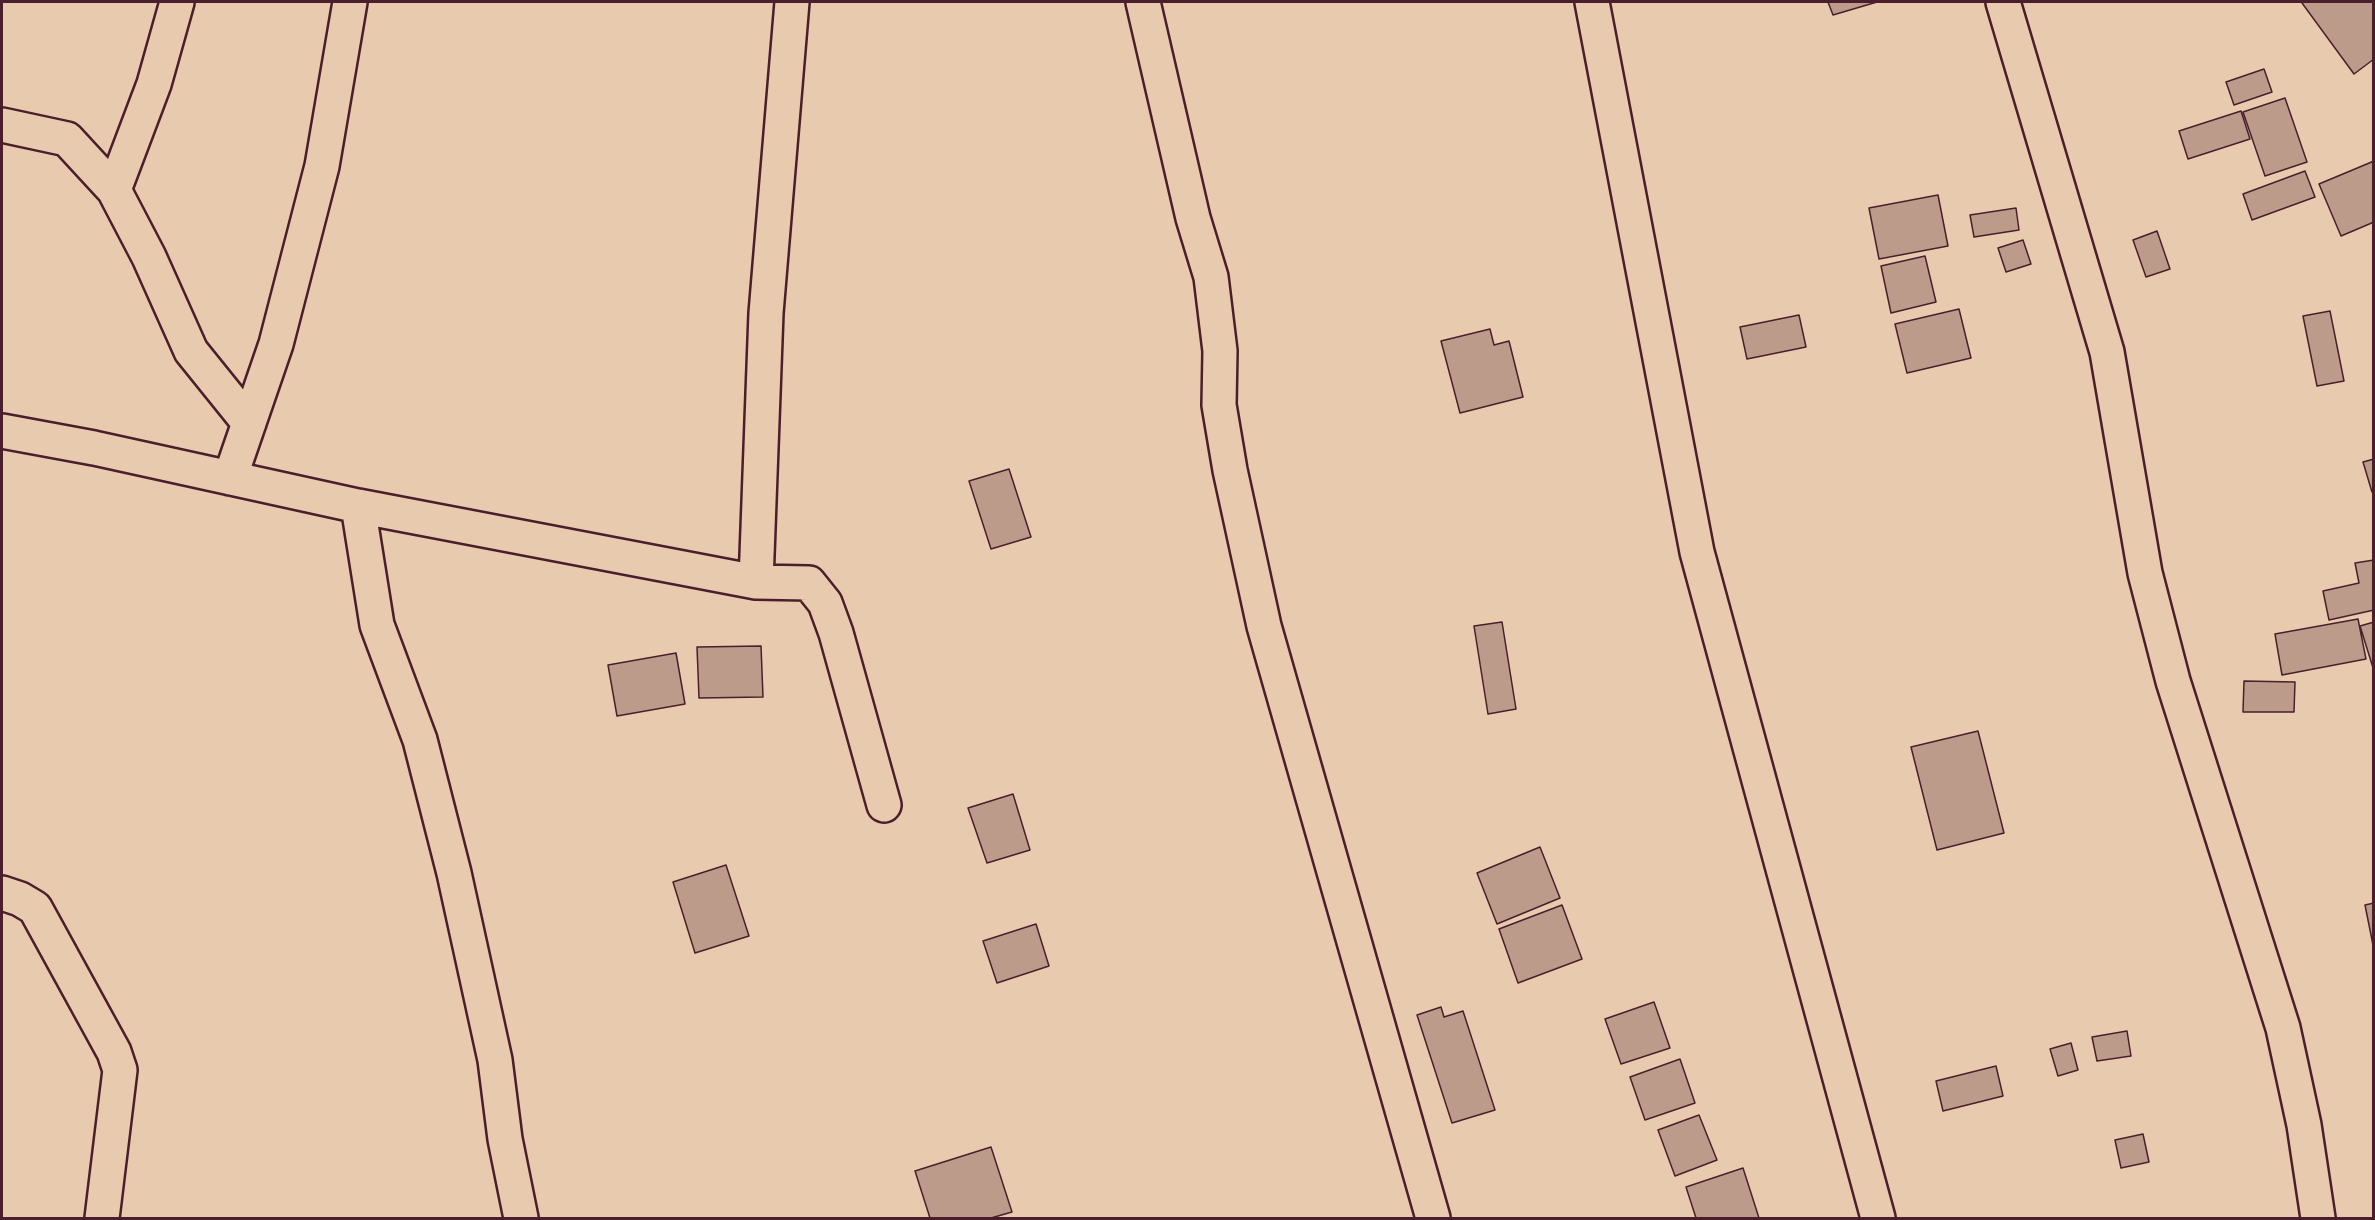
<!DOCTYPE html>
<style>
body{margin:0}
#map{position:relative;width:2375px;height:1220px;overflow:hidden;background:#e8cbaf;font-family:Caveat,sans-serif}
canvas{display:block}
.frame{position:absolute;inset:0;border:3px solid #4a1f2b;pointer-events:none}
</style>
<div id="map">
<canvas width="2375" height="1220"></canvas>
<div class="frame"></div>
</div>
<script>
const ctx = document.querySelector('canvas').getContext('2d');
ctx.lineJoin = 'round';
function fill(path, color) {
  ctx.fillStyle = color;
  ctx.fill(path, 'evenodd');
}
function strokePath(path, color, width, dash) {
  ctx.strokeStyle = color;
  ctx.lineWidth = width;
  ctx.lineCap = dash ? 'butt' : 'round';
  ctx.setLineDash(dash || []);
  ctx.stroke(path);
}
const building = new Path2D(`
 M 1828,2 L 1877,2 L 1833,15 Z
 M 2304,2 L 2374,2 L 2374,59 L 2354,74 L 2302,3 Z
 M 2264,69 L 2272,92 L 2234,105 L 2226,82 Z
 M 2285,98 L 2307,162 L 2265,176 L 2243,112 Z
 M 2241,111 L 2250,139 L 2188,159 L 2179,131 Z
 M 2374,161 L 2374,222 L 2341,236 L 2319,184 Z
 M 2305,171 L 2315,197 L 2252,220 L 2243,194 Z
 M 1938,195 L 1948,246 L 1879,259 L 1869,208 Z
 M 2016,208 L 2019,230 L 1974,237 L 1970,215 Z
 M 2157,231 L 2170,269 L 2146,277 L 2133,240 Z
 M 2023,240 L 2031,264 L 2006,272 L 1998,248 Z
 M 1925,256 L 1936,302 L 1891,313 L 1881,266 Z
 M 1959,309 L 1971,358 L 1907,373 L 1895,324 Z
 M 2330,311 L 2344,381 L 2317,386 L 2303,316 Z
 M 1799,315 L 1806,347 L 1747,359 L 1740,327 Z
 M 1490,329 L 1494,345 L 1509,341 L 1523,397 L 1460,413 L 1441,341 Z
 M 2374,459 L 2374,491 L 2372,492 L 2363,462 Z
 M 1009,469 L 1031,537 L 991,549 L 969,481 Z
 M 2374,560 L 2374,610 L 2329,620 L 2323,591 L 2359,583 L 2355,563 Z
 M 2358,619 L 2366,659 L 2282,675 L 2275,634 Z
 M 1502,622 L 1516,709 L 1488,714 L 1474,626 Z
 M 2374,622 L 2374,671 L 2360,626 Z
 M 761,646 L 763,697 L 699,698 L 697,647 Z
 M 676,653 L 685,704 L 617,716 L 608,665 Z
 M 2244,681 L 2295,682 L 2294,712 L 2243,712 Z
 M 1978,731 L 2004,833 L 1937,850 L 1911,747 Z
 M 1013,794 L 1030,850 L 987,863 L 968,808 Z
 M 1540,847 L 1560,898 L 1497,924 L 1477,873 Z
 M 726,865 L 749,936 L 695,953 L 673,882 Z
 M 2374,903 L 2374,950 L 2365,905 Z
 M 1562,905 L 1582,959 L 1518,983 L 1499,929 Z
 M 1036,924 L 1049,966 L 997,983 L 983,941 Z
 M 1654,1002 L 1670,1048 L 1621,1064 L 1605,1019 Z
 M 1441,1007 L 1444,1017 L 1463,1011 L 1495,1110 L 1452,1123 L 1417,1015 Z
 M 2127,1031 L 2131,1056 L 2097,1061 L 2092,1037 Z
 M 2071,1043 L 2078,1070 L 2058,1076 L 2050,1049 Z
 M 1680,1059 L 1695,1103 L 1645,1120 L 1630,1077 Z
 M 1996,1066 L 2003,1096 L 1943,1111 L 1936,1081 Z
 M 1699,1115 L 1717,1160 L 1675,1176 L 1658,1130 Z
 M 2143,1134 L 2149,1162 L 2121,1168 L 2115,1140 Z
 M 991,1147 L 1012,1212 L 991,1218 L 930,1218 L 915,1171 Z
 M 1743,1168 L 1759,1218 L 1696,1218 L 1686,1187 Z`);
fill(building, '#bc9b8b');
strokePath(building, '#4a1f2b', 1.5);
const minor = new Path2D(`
 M 1143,2 L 1193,218 L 1211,277 L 1220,351 L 1219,405 L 1230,470 L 1264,626 L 1433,1218
 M 1592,2 L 1697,552 L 1878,1218
 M 2003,2 L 2107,352 L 2145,573 L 2173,681 L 2283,1028 L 2304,1125 L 2318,1218
 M 2,125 L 67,139 L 114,190 L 149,257 L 191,351 L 249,423
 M 114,190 L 154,84 L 177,2
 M 2,431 L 94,448 L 358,506 L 756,582 L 809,583 L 825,603 L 836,633 L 884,805
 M 230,478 L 276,344 L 322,166 L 350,2
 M 358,506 L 377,625 L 420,740 L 454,873 L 495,1060 L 505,1139 L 521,1218
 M 756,582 L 766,313 L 792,2
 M 2,893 L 20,899 L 35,908 L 114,1052 L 120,1070 L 102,1218`);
strokePath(minor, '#4a1f2b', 38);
strokePath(minor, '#e8cbaf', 33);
</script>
